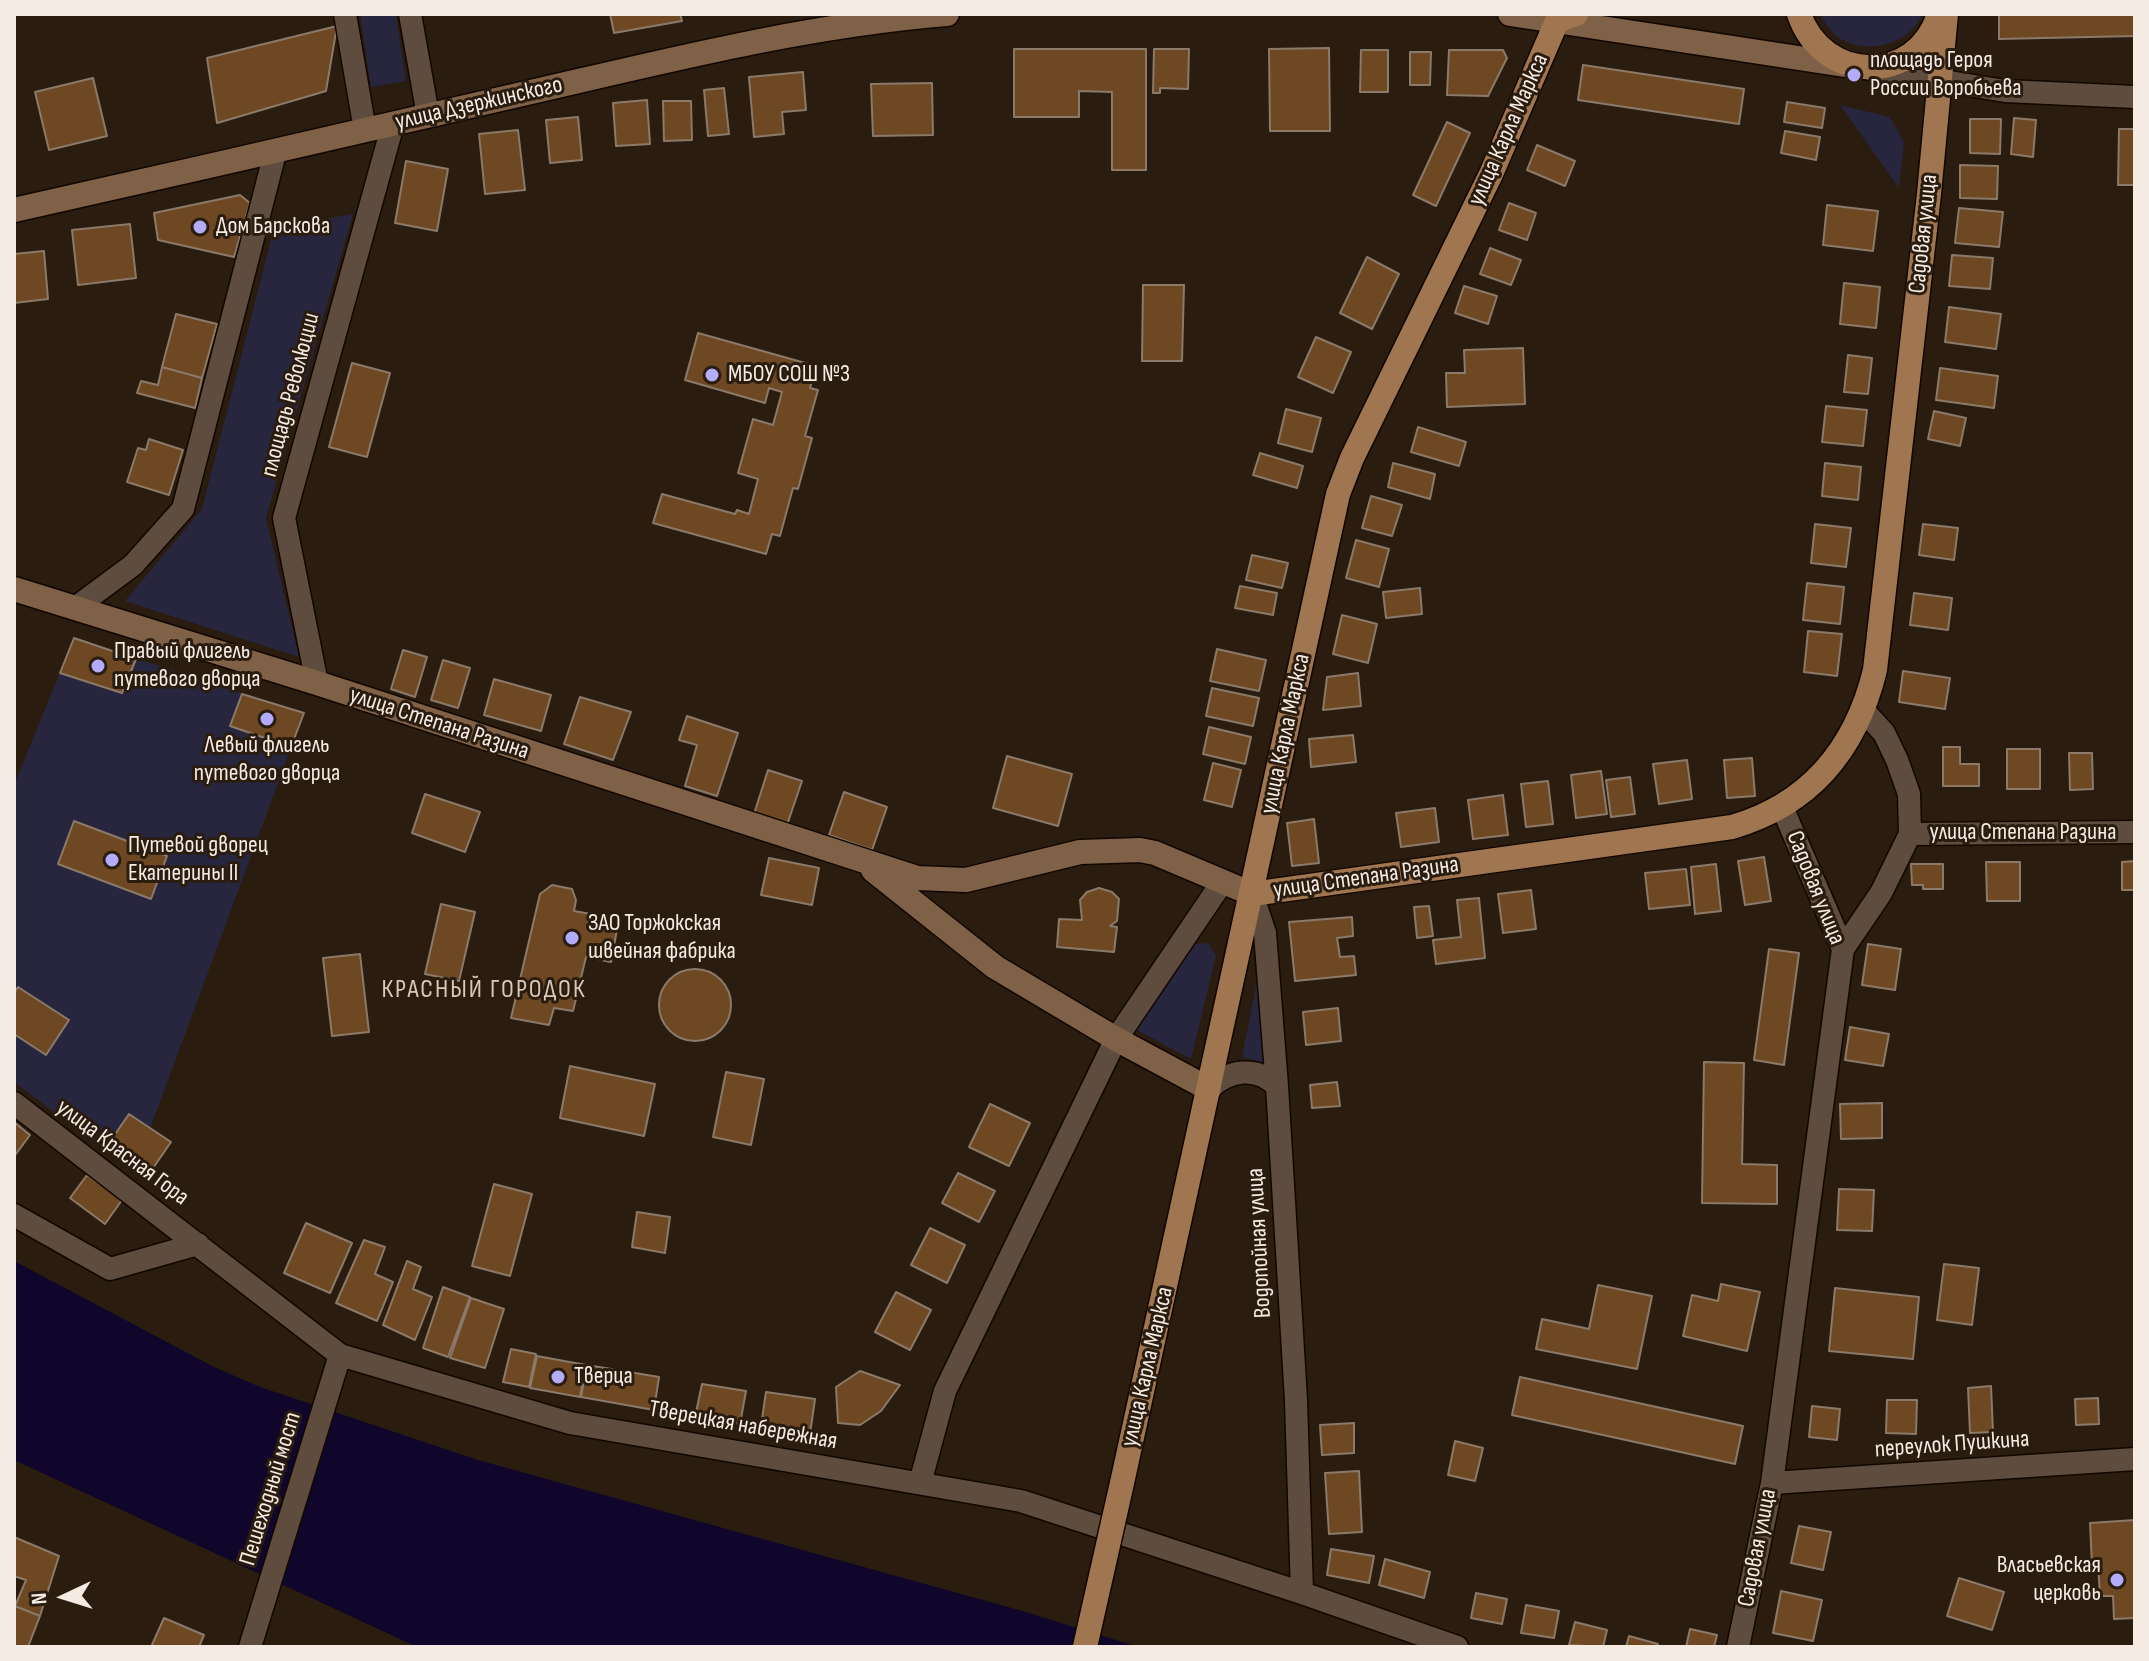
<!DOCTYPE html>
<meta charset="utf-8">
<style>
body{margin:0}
#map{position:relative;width:2149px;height:1661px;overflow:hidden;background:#2a1c0f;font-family:"Sofia Sans Condensed",sans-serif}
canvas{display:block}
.frame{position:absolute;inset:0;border:16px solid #f5ebe3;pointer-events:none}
.north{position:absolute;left:24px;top:1557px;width:80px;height:80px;-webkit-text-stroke:6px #2a1c0f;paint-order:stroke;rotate:266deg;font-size:22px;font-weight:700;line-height:32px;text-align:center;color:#f5ebe3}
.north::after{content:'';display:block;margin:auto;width:28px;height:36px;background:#f5ebe3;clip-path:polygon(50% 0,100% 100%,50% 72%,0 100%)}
</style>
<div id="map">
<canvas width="2149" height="1661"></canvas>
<div class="frame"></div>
<div class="north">N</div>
</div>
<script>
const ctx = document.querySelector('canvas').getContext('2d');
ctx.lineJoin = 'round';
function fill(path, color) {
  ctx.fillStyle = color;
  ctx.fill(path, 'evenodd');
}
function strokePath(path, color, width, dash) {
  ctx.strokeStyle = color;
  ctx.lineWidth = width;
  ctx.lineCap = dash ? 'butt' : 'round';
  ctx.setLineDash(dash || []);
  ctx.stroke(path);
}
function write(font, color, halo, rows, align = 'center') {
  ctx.font = font + ' "Sofia Sans Condensed",sans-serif';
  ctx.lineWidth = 6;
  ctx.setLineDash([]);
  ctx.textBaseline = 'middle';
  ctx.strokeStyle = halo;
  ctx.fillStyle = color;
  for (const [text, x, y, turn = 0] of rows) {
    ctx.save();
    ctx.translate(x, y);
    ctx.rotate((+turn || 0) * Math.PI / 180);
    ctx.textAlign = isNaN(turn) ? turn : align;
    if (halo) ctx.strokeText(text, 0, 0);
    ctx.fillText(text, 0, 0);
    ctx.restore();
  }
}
fill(new Path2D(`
 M 360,14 L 396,14 L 406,81 L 371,87 Z
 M 1820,14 L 1922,14 C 1910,46 1862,57 1835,35 C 1829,29 1824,21 1820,14 Z
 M 1840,105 L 1890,117 L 1904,142 L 1899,188 Z
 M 353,214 L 266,518 L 299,657 L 125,601 L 202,509 L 274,228 Z
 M 74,638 L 304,713 L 134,1172 L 14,1082 L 14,785 Z
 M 1208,943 L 1216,956 L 1191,1059 L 1137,1030 L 1195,944 Z
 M 1260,966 L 1265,1063 L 1242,1057 Z`), '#28263e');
fill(new Path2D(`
 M 14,1261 L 214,1367 L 260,1387 L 478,1460 L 1026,1612 L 1138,1647 L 417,1647 L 14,1460 Z`), '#10062c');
const building = new Path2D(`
 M 610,14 L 680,14 L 682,21 L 614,33 Z
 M 1999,14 L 2135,14 L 2135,36 L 1999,39 Z
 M 337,26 L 326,91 L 217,123 L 207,58 Z
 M 1329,48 L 1330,131 L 1270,131 L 1269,49 Z
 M 1014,49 L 1146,49 L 1146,170 L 1112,170 L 1112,92 L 1079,91 L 1079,117 L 1014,117 Z
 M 1154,49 L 1189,49 L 1188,89 L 1160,88 L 1160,93 L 1153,93 Z
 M 1361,50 L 1388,50 L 1388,92 L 1360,92 Z
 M 1449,50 L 1503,50 L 1507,58 L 1488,96 L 1447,95 Z
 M 1410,52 L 1431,52 L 1430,85 L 1410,85 Z
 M 1583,65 L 1744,89 L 1739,124 L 1578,100 Z
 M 803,72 L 806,110 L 782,112 L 784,134 L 754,137 L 749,77 Z
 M 93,78 L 107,136 L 49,150 L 35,92 Z
 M 932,83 L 933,135 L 873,136 L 871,84 Z
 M 724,88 L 729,134 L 708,136 L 704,90 Z
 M 647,100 L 650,144 L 616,146 L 613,103 Z
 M 663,101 L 691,101 L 692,140 L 664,141 Z
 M 1787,102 L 1825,108 L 1822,128 L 1784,122 Z
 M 578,117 L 582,160 L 550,163 L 546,120 Z
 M 2014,118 L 2036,120 L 2033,157 L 2011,154 Z
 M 1970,119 L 2001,119 L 2000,154 L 1970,153 Z
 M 1447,122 L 1470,133 L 1436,206 L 1413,195 Z
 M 2119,129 L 2135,129 L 2135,185 L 2118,185 Z
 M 518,130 L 525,190 L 485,194 L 479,134 Z
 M 1785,131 L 1820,137 L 1816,160 L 1781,153 Z
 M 1537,145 L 1575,161 L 1565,186 L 1527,170 Z
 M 406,161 L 448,169 L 437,231 L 395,223 Z
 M 1960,165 L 1998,166 L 1997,199 L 1960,198 Z
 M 240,195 L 250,203 L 234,257 L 158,240 L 154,213 Z
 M 1509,203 L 1536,213 L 1527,240 L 1499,230 Z
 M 1827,205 L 1878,211 L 1873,251 L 1823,245 Z
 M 1959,208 L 2003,212 L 1999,247 L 1955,243 Z
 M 130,224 L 136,278 L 78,285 L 72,230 Z
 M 1490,248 L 1521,260 L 1511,285 L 1480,274 Z
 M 44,251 L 48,299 L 14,303 L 14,254 Z
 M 1952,255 L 1993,258 L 1990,289 L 1949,286 Z
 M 1367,257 L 1399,274 L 1372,329 L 1340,313 Z
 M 1844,283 L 1880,287 L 1876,328 L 1840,324 Z
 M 1143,285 L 1184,285 L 1182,361 L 1142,361 Z
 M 1464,286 L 1497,296 L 1488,324 L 1455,313 Z
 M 1949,307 L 2001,314 L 1996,349 L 1945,342 Z
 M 176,314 L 217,324 L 202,378 L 162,367 Z
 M 698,333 L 816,366 L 810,388 L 818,390 L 805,436 L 812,438 L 798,489 L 793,488 L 780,536 L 772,534 L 766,554 L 653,523 L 662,494 L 735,514 L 737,510 L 749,514 L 758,479 L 738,473 L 753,419 L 773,425 L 782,392 L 769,388 L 765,403 L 685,380 Z
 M 1316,337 L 1351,352 L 1333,393 L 1298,377 Z
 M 1523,348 L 1525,404 L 1447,407 L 1446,373 L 1465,373 L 1464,350 Z
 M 1848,355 L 1872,358 L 1868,394 L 1844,392 Z
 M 352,363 L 390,373 L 367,457 L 329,447 Z
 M 162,367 L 202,378 L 195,408 L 137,393 L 141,381 L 158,385 Z
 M 1940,368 L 1998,376 L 1994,408 L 1936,400 Z
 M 1826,406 L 1867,410 L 1863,446 L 1822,442 Z
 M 1286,409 L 1321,418 L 1312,452 L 1278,443 Z
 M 1934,411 L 1966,418 L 1960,446 L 1928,439 Z
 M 1418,427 L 1466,442 L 1459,466 L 1411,452 Z
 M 149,439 L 183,450 L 169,495 L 127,482 L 138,448 L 146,450 Z
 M 1260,453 L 1303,466 L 1297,488 L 1253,475 Z
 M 1393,463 L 1435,474 L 1430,499 L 1388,487 Z
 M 1825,463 L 1861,467 L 1858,500 L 1822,496 Z
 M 1371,496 L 1402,505 L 1392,536 L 1362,528 Z
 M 1815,524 L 1851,528 L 1846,567 L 1811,563 Z
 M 1923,524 L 1958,528 L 1954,560 L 1919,555 Z
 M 1356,540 L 1389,549 L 1379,587 L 1346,578 Z
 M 1252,555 L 1288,563 L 1282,588 L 1246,580 Z
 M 1807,583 L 1844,587 L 1840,624 L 1803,620 Z
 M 1240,586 L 1277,593 L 1273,615 L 1235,608 Z
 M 1420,588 L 1422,614 L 1386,618 L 1383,592 Z
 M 1914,593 L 1952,598 L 1948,630 L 1910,625 Z
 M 1342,615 L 1377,624 L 1368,663 L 1333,654 Z
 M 1808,631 L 1842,634 L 1837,676 L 1804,672 Z
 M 74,638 L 136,659 L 122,693 L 60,673 Z
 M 1217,649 L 1266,660 L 1259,691 L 1210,681 Z
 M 403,650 L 427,657 L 415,697 L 391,689 Z
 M 443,660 L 470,668 L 458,708 L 431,700 Z
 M 1903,671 L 1950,678 L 1945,709 L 1899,702 Z
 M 1358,673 L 1361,706 L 1323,710 L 1327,677 Z
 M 494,679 L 551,695 L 541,731 L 484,715 Z
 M 1212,688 L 1259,698 L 1253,726 L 1206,716 Z
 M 242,694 L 304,713 L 291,747 L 230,726 Z
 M 580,697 L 631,712 L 613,760 L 564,744 Z
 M 687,716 L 738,733 L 717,796 L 685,786 L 697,745 L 679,740 Z
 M 1209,727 L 1251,737 L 1245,764 L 1203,754 Z
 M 1353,735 L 1356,762 L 1311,767 L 1309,739 Z
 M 1943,747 L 1960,747 L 1960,764 L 1979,764 L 1979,786 L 1943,786 Z
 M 2007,749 L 2040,749 L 2040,789 L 2007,789 Z
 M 2069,753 L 2092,753 L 2093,789 L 2070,790 Z
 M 1007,756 L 1072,774 L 1058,826 L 993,808 Z
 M 1752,758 L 1755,796 L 1727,798 L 1724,760 Z
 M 1687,760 L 1692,799 L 1659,804 L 1653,764 Z
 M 1213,763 L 1241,770 L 1232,807 L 1204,800 Z
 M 768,770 L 802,781 L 787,825 L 754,814 Z
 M 1601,771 L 1607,814 L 1576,818 L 1571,775 Z
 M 1630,777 L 1635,814 L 1611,817 L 1606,780 Z
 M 1548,781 L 1553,824 L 1526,827 L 1521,784 Z
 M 844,792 L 887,807 L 872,850 L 829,835 Z
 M 425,794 L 480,812 L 465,852 L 412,833 Z
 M 1503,795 L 1508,835 L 1473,839 L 1468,800 Z
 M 1435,808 L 1439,842 L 1401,847 L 1396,813 Z
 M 1314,819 L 1319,863 L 1292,866 L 1287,823 Z
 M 74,821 L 167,856 L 151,899 L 58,864 Z
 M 1764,857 L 1771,901 L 1745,905 L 1738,861 Z
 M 769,858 L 819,868 L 812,905 L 761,895 Z
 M 2135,861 L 2135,890 L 2122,890 L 2122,862 Z
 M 1986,862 L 2020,862 L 2020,901 L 1987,901 Z
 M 1716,864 L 1721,911 L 1695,914 L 1691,867 Z
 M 1911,864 L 1943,864 L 1943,889 L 1923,889 L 1923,885 L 1912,885 Z
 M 1686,869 L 1690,905 L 1649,909 L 1645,873 Z
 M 552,885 L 572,889 L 576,900 L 574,911 L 619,919 L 611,962 L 586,957 L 573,1011 L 554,1008 L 549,1025 L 511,1018 L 540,894 Z
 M 1099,888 L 1112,892 L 1119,899 L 1117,921 L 1110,926 L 1117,927 L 1114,952 L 1057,947 L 1059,919 L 1082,920 L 1080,900 L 1087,892 Z
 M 1531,890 L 1536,929 L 1503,933 L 1498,894 Z
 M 1479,898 L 1485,958 L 1436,964 L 1433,940 L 1461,937 L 1457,900 Z
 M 441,904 L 475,912 L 459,981 L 425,974 Z
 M 1429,906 L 1433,936 L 1417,938 L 1414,907 Z
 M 1352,917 L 1353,936 L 1337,938 L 1340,957 L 1354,956 L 1356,975 L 1295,981 L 1289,922 Z
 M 1868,944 L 1901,949 L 1895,990 L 1862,985 Z
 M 1769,949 L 1799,953 L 1784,1065 L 1754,1060 Z
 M 360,954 L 369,1032 L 332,1036 L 323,958 Z
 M659 1005a36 36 0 1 1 72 0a36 36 0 1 1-72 0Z
 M 18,987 L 69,1020 L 46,1055 L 14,1034 L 14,993 Z
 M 1338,1008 L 1341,1041 L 1306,1045 L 1303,1012 Z
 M 1850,1027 L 1889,1034 L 1883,1066 L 1845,1060 Z
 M 1704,1062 L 1744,1063 L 1742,1164 L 1777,1165 L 1777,1204 L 1702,1203 Z
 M 570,1066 L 655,1084 L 644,1136 L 560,1118 Z
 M 726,1072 L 764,1079 L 751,1145 L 713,1137 Z
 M 1337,1082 L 1340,1106 L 1312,1108 L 1310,1085 Z
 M 1882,1103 L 1882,1138 L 1841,1139 L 1840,1104 Z
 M 990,1104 L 1030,1123 L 1009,1166 L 969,1147 Z
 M 129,1114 L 171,1142 L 149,1174 L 107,1146 Z
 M 14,1122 L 30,1135 L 16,1154 L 14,1152 Z
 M 958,1173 L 995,1191 L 979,1222 L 942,1203 Z
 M 87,1175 L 122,1200 L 105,1224 L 70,1198 Z
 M 494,1184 L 532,1194 L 510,1276 L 472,1266 Z
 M 1839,1189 L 1874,1190 L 1872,1231 L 1837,1230 Z
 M 637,1212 L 670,1217 L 665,1253 L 632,1247 Z
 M 306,1223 L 352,1243 L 330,1293 L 284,1273 Z
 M 930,1228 L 965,1245 L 947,1283 L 911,1265 Z
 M 364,1240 L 385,1247 L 375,1274 L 393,1282 L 377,1321 L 336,1303 Z
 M 407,1261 L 421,1267 L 413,1289 L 432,1297 L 415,1340 L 383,1325 Z
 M 1944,1264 L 1979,1268 L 1972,1325 L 1937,1320 Z
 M 1721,1284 L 1760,1292 L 1747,1351 L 1683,1336 L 1692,1295 L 1718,1301 Z
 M 1598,1285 L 1652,1296 L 1637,1369 L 1536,1349 L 1542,1319 L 1589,1329 Z
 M 443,1287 L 470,1297 L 448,1357 L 423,1348 Z
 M 1835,1288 L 1919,1297 L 1913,1359 L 1829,1351 Z
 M 896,1292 L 931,1310 L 910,1350 L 875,1332 Z
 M 471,1298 L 504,1309 L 485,1368 L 450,1358 Z
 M 511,1349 L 536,1354 L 529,1387 L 503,1382 Z
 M 537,1356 L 586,1365 L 580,1397 L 530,1388 Z
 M 587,1365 L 659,1377 L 654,1410 L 581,1397 Z
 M 860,1371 L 900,1385 L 881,1411 L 860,1425 L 838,1423 L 836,1387 Z
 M 1520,1377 L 1743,1426 L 1735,1464 L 1512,1415 Z
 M 702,1384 L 746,1391 L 740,1424 L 695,1417 Z
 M 1991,1386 L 1993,1432 L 1970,1433 L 1968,1388 Z
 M 766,1392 L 815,1399 L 810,1434 L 761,1426 Z
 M 2098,1398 L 2099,1424 L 2076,1425 L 2075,1399 Z
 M 1887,1400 L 1917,1400 L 1916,1434 L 1886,1433 Z
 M 1812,1406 L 1840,1409 L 1837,1440 L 1809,1437 Z
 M 1354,1423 L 1354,1453 L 1322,1455 L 1320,1425 Z
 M 1455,1441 L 1483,1448 L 1475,1481 L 1448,1475 Z
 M 1359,1471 L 1362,1532 L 1329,1534 L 1325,1473 Z
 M 2135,1520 L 2135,1618 L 2114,1619 L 2113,1596 L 2100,1596 L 2098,1564 L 2092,1565 L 2090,1523 Z
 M 1799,1526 L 1831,1532 L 1823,1570 L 1791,1563 Z
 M 14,1537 L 59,1556 L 40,1616 L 15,1606 L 26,1580 L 14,1576 Z
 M 1331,1549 L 1374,1556 L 1369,1583 L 1327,1575 Z
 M 1385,1559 L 1430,1572 L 1424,1598 L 1379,1585 Z
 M 1959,1578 L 2004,1592 L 1992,1630 L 1947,1616 Z
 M 1781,1591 L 1822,1600 L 1813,1641 L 1773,1633 Z
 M 1476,1593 L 1507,1599 L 1502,1624 L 1471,1618 Z
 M 1526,1605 L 1559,1611 L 1554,1638 L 1521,1633 Z
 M 15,1606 L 40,1616 L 28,1647 L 14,1647 Z
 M 164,1618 L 204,1635 L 199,1647 L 151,1647 Z
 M 1575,1622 L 1607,1630 L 1603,1647 L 1569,1645 Z
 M 1690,1629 L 1717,1635 L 1714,1647 L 1686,1647 Z
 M 1629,1636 L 1658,1644 L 1657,1647 L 1626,1647 Z`);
fill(building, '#6d4823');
strokePath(building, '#8b7969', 2);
const street = new Path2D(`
 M 345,14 L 365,130
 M 410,14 L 428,115
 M 1870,69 L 2005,91 L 2135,97
 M 75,608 L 133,565 L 183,509 L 275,153
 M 317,683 L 284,518 L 393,124
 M 1910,834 L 2135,832
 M 1252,894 L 1265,933 L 1277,1086 L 1296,1400 L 1302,1593
 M 1843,949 L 1881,893 L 1910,834 L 1909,794 L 1897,760 L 1884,733 L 1863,710
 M 1209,1089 C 1229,1069 1257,1066 1277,1086
 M 14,1103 L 340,1355 L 570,1423 L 1021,1501 L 1302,1593 L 1457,1647
 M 14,1215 L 110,1269 L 198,1244
 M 920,1483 L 945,1391 L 1116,1039 L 1223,881
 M 1772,1483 L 2135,1459
 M 250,1647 L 340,1355
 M 1738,1647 L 1772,1483 L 1843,949 L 1782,807`);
const secondary = new Path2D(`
 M 1510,14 L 1851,66
 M 14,210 C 191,171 367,129 544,89 C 678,58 810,25 947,14
 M 14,589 L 317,683 L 917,878 L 966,880 L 1080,852 L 1140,850 L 1155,853 L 1252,894
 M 873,870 L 995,967 L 1116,1039 L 1209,1089`);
const primary = new Path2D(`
 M 1799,14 C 1823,84 1917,86 1939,14
 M 1252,894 L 1732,827 C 1811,804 1856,748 1875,670 L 1929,194 L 1946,14
 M 1122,1483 L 1338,494 L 1352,458 L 1491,174 L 1557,21 L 1576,14`);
strokePath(street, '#120600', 25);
strokePath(secondary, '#120600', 27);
strokePath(primary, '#120600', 27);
strokePath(street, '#5e4d3f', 22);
strokePath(secondary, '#7f6147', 24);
strokePath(primary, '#9f764f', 24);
const primaryBridge = new Path2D(`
 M 1085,1647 L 1122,1483`);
strokePath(primaryBridge, '#120600', 27, []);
strokePath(primaryBridge, '#9f764f', 24);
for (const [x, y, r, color] of [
 [1854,75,8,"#b3adf9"],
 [200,227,8,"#b3adf9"],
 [712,375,8,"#b3adf9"],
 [98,666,8,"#b3adf9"],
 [267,719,8,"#b3adf9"],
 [112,860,8,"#b3adf9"],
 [572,938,8,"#b3adf9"],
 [558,1377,8,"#b3adf9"],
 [2117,1580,8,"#b3adf9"]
]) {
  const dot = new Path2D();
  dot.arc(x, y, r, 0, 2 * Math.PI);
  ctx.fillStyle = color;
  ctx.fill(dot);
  strokePath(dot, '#2a1c0f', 3);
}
write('24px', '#f5ebe3', '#2a1c0f', [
 ["площадь Героя",1870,61],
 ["России Воробьева",1870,89],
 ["Дом Барскова",216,227],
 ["МБОУ СОШ №3",728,375],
 ["Правый флигель",114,652],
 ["путевого дворца",114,680],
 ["Левый флигель",267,746,"center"],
 ["путевого дворца",267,774,"center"],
 ["Путевой дворец",128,846],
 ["Екатерины II",128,874],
 ["ЗАО Торжокская",588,924],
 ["швейная фабрика",588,952],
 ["Тверца",574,1377],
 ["Власьевская",2101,1566,"right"],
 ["церковь",2101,1594,"right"]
], 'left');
write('24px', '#f5ebe3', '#2a1c0f', [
 ["улица Дзержинского",479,104,-13],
 ["улица Карла Маркса",1509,130,-66],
 ["Садовая улица",1924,234,-84],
 ["площадь Революции",291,395,-75],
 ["улица Степана Разина",439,724,18],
 ["улица Карла Маркса",1286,734,-78],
 ["улица Степана Разина",2023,833],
 ["улица Степана Разина",1366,878,-8],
 ["Садовая улица",1815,888,68],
 ["улица Красная Гора",122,1153,37],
 ["Водопойная улица",1260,1243,-93],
 ["улица Карла Маркса",1148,1367,-77],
 ["Тверецкая набережная",743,1426,10],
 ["переулок Пушкина",1952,1445,-4],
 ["Пешеходный мост",271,1489,-73],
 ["Садовая улица",1758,1548,-79]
]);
ctx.letterSpacing = '2px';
write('26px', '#dcc8b7', '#2a1c0f', [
 ["КРАСНЫЙ ГОРОДОК",484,990]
]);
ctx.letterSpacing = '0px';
</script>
